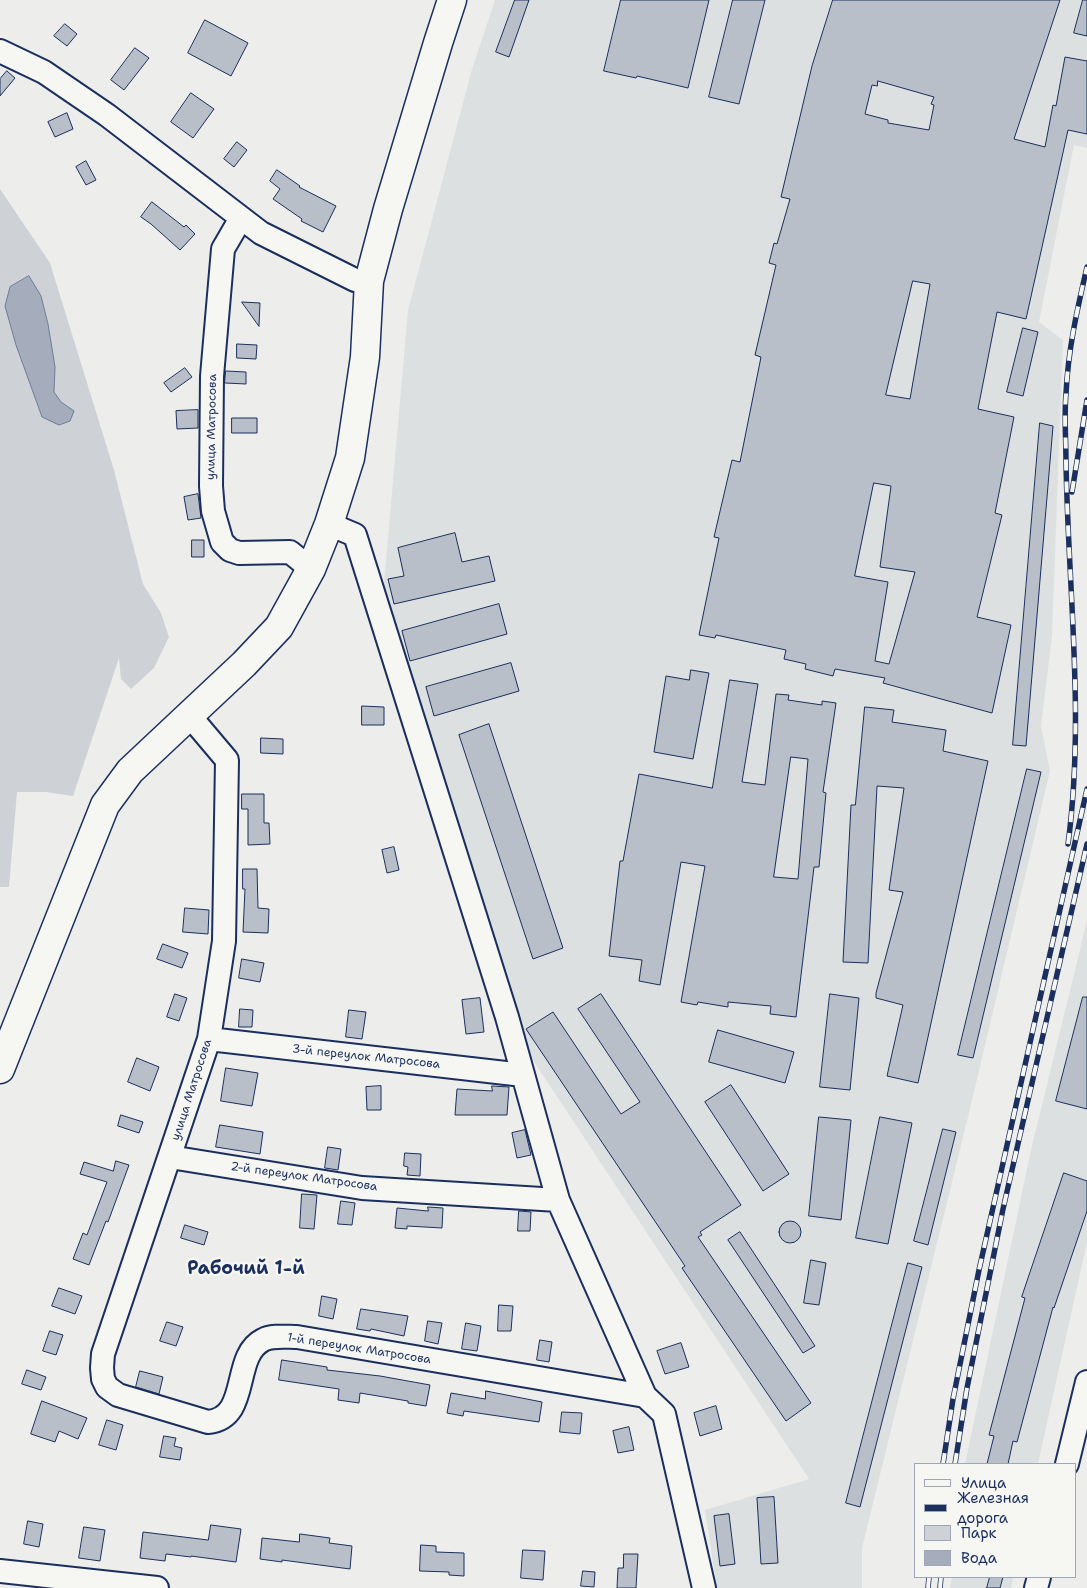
<!DOCTYPE html>
<meta charset="utf-8">
<style>
body{margin:0}
#map{position:relative;width:1087px;height:1588px;overflow:hidden;background:#edeeec;font-family:"Shantell Sans",sans-serif}
canvas{display:block}
.legend{position:absolute;left:914px;top:1463px;width:162px;height:115px;box-sizing:border-box;background:#f6f6f2;border:1px solid #9ea6b7;margin:0;padding:6px 9px;list-style:none;font-size:15px;color:#1b2f5e}
.legend li{display:flex;align-items:center;gap:10px;height:25px}
.legend b{width:25px;border:1px solid #9ea6b7}
</style>
<div id="map">
<canvas width="1087" height="1588"></canvas>
<ul class="legend">
<li><b style="height:6px;background:#f6f6f2"></b>Улица</li>
<li><b style="height:6px;background:#1b2f5e"></b>Железная дорога</li>
<li><b style="height:14px;background:#ced2d7"></b>Парк</li>
<li><b style="height:14px;background:#a5acbc"></b>Вода</li>
</ul>
</div>
<script>
const ctx = document.querySelector('canvas').getContext('2d');
ctx.lineJoin = 'round';
function fill(path, color) {
  ctx.fillStyle = color;
  ctx.fill(path, 'evenodd');
}
function strokePath(path, color, width, dash) {
  ctx.strokeStyle = color;
  ctx.lineWidth = width;
  ctx.lineCap = dash ? 'butt' : 'round';
  ctx.setLineDash(dash || []);
  ctx.stroke(path);
}
function write(font, color, halo, rows, align = 'center') {
  ctx.font = font + ' "Shantell Sans",sans-serif';
  ctx.lineWidth = 4.5;
  ctx.setLineDash([]);
  ctx.textBaseline = 'middle';
  ctx.strokeStyle = halo;
  ctx.fillStyle = color;
  for (const [text, x, y, turn = 0] of rows) {
    ctx.save();
    ctx.translate(x, y);
    ctx.rotate((+turn || 0) * Math.PI / 180);
    ctx.textAlign = isNaN(turn) ? turn : align;
    if (halo) ctx.strokeText(text, 0, 0);
    ctx.fillText(text, 0, 0);
    ctx.restore();
  }
}
fill(new Path2D(`
 M 495,0 L 1087,0 L 1087,148 L 1074,145 L 1039,322 L 1063,340 L 1052,636 L 1041,726 L 1050,771 L 969,1113 L 862,1548 L 862,1588 L 717,1588 L 705,1510 L 809,1479 L 523,1045 L 382,606 L 408,310 L 472,69 Z
 M 1087,921 L 1087,1242 L 1038,1464 L 965,1464 L 1031,1150 Z
 M 952,1577 L 1013,1577 L 1011,1588 L 950,1588 Z`), '#dde0e1');
fill(new Path2D(`
 M 0,189 L 50,263 L 114,470 L 143,584 L 161,613 L 169,637 L 154,668 L 131,689 L 121,679 L 119,658 L 73,796 L 46,792 L 17,792 L 9,887 L 0,887 ZM 41,296 L 48,324 L 55,367 L 54,392 L 61,402 L 42,417 L 16,345 L 5,306 Z`), '#ced2d7');
const water = new Path2D(`
 M 29,276 L 41,296 L 48,324 L 55,367 L 54,392 L 61,402 L 74,411 L 70,421 L 59,425 L 42,417 L 16,345 L 5,306 L 10,287 Z`);
fill(water, '#a5acbc');
strokePath(water, '#6e7a96', 1);
const building = new Path2D(`
 M 515,0 L 529,0 L 509,57 L 496,52 Z
 M 621,0 L 709,0 L 688,88 L 637,76 L 636,78 L 604,71 Z
 M 733,0 L 765,0 L 739,104 L 709,97 Z
 M 833,0 L 1060,0 L 1014,139 L 1045,147 L 1053,105 L 1056,106 L 1065,57 L 1087,61 L 1087,134 L 1068,130 L 1026,319 L 997,312 L 978,409 L 1014,417 L 995,513 L 1002,515 L 977,617 L 1011,625 L 992,713 L 883,683 L 885,678 L 835,669 L 833,676 L 805,669 L 806,664 L 784,659 L 786,650 L 716,635 L 715,638 L 699,635 L 719,538 L 714,537 L 732,460 L 740,462 L 761,357 L 755,355 L 776,265 L 769,263 L 774,243 L 777,244 L 790,199 L 781,197 L 812,66 ZM 878,81 L 934,97 L 931,104 L 934,105 L 929,130 L 888,123 L 888,120 L 865,114 L 872,85 L 877,86 ZM 913,281 L 930,284 L 910,399 L 886,395 ZM 874,483 L 891,486 L 880,567 L 915,572 L 889,664 L 875,661 L 888,582 L 855,576 Z
 M 1083,0 L 1087,0 L 1087,36 L 1074,33 Z
 M 205,20 L 248,43 L 231,76 L 188,53 Z
 M 65,24 L 77,34 L 67,46 L 54,36 Z
 M 135,48 L 149,58 L 124,90 L 111,80 Z
 M 7,71 L 15,78 L 0,96 L 0,79 Z
 M 191,93 L 214,109 L 193,138 L 171,122 Z
 M 67,113 L 73,129 L 55,137 L 48,122 Z
 M 237,142 L 247,150 L 234,167 L 224,159 Z
 M 86,161 L 96,180 L 86,185 L 76,167 Z
 M 277,170 L 300,186 L 299,187 L 336,206 L 323,232 L 301,221 L 302,219 L 273,199 L 280,189 L 270,181 Z
 M 152,202 L 184,227 L 186,225 L 195,234 L 180,250 L 151,224 L 141,217 Z
 M 242,302 L 260,303 L 259,326 Z
 M 1023,328 L 1038,332 L 1023,396 L 1007,392 Z
 M 237,344 L 257,345 L 256,359 L 237,358 Z
 M 185,368 L 192,377 L 171,392 L 164,383 Z
 M 226,371 L 246,372 L 246,384 L 225,383 Z
 M 198,410 L 198,428 L 177,429 L 176,411 Z
 M 232,418 L 257,418 L 257,433 L 232,433 Z
 M 1040,423 L 1053,426 L 1026,746 L 1013,745 Z
 M 198,494 L 201,518 L 188,520 L 184,497 Z
 M 455,533 L 462,562 L 489,556 L 495,581 L 394,604 L 388,579 L 404,576 L 398,548 Z
 M 192,540 L 204,540 L 204,557 L 192,557 Z
 M 499,604 L 507,634 L 410,661 L 402,631 Z
 M 511,663 L 519,691 L 434,716 L 426,687 Z
 M 691,670 L 709,673 L 693,759 L 654,752 L 666,676 L 689,680 Z
 M 730,680 L 758,684 L 742,782 L 765,785 L 776,694 L 789,695 L 788,700 L 822,705 L 822,701 L 836,703 L 823,792 L 826,793 L 819,867 L 814,867 L 796,1017 L 770,1014 L 771,1006 L 728,1002 L 728,1007 L 698,1002 L 697,1005 L 681,1002 L 705,866 L 681,862 L 660,985 L 639,981 L 642,960 L 609,956 L 620,861 L 623,861 L 639,774 L 712,788 ZM 791,757 L 808,759 L 798,879 L 774,877 Z
 M 362,706 L 384,707 L 384,725 L 362,725 Z
 M 865,707 L 894,710 L 892,722 L 946,730 L 943,751 L 988,761 L 918,1083 L 887,1076 L 903,1005 L 876,998 L 876,993 L 903,892 L 889,890 L 904,788 L 877,786 L 868,963 L 843,962 L 851,805 L 855,805 Z
 M 489,724 L 563,948 L 533,959 L 459,735 Z
 M 261,738 L 283,739 L 283,754 L 261,753 Z
 M 1027,769 L 1041,772 L 973,1058 L 958,1055 Z
 M 242,794 L 264,794 L 264,823 L 269,823 L 270,844 L 248,845 L 248,809 L 242,809 Z
 M 394,847 L 399,870 L 387,873 L 382,850 Z
 M 243,869 L 257,869 L 258,908 L 269,909 L 268,933 L 243,932 L 245,889 L 243,889 Z
 M 185,908 L 209,910 L 208,934 L 183,932 Z
 M 163,944 L 188,953 L 182,968 L 157,959 Z
 M 242,959 L 264,963 L 260,982 L 239,978 Z
 M 175,994 L 187,998 L 179,1021 L 167,1017 Z
 M 601,994 L 741,1205 L 700,1232 L 702,1235 L 698,1237 L 811,1403 L 786,1421 L 682,1268 L 685,1266 L 526,1029 L 553,1012 L 621,1114 L 640,1102 L 578,1009 Z
 M 830,994 L 859,998 L 850,1090 L 820,1087 Z
 M 1083,997 L 1087,997 L 1087,1109 L 1056,1101 Z
 M 480,998 L 484,1032 L 466,1034 L 462,1000 Z
 M 240,1009 L 253,1010 L 252,1027 L 239,1027 Z
 M 349,1010 L 366,1012 L 362,1039 L 346,1037 Z
 M 718,1030 L 794,1052 L 785,1083 L 709,1062 Z
 M 137,1058 L 159,1067 L 150,1091 L 128,1082 Z
 M 226,1068 L 258,1073 L 252,1106 L 221,1101 Z
 M 731,1085 L 789,1174 L 763,1191 L 705,1102 Z
 M 381,1086 L 381,1110 L 367,1110 L 366,1087 Z
 M 492,1086 L 509,1087 L 507,1115 L 455,1115 L 457,1089 L 492,1091 Z
 M 121,1115 L 143,1122 L 139,1133 L 118,1126 Z
 M 819,1117 L 851,1120 L 841,1220 L 809,1216 Z
 M 880,1117 L 912,1123 L 888,1244 L 856,1238 Z
 M 220,1125 L 263,1132 L 260,1154 L 216,1147 Z
 M 943,1129 L 956,1132 L 928,1245 L 914,1241 Z
 M 525,1130 L 531,1155 L 517,1158 L 512,1133 Z
 M 328,1147 L 341,1149 L 338,1170 L 325,1168 Z
 M 405,1153 L 421,1154 L 420,1176 L 407,1175 L 408,1167 L 404,1166 Z
 M 116,1161 L 129,1165 L 108,1222 L 106,1221 L 89,1265 L 73,1259 L 83,1233 L 87,1235 L 107,1182 L 80,1174 L 84,1162 L 113,1171 Z
 M 1064,1173 L 1087,1181 L 1087,1211 L 1054,1308 L 1053,1307 L 1017,1442 L 1013,1441 L 1008,1464 L 987,1464 L 994,1436 L 989,1435 L 1025,1298 L 1022,1297 Z
 M 302,1194 L 317,1195 L 314,1229 L 300,1228 Z
 M 341,1201 L 355,1203 L 352,1225 L 338,1224 Z
 M 428,1207 L 443,1208 L 442,1228 L 407,1226 L 407,1229 L 395,1228 L 397,1208 L 428,1211 Z
 M 519,1211 L 531,1212 L 530,1231 L 518,1231 Z
 M779 1232a11 11 0 1 1 22 0a11 11 0 1 1-22 0Z
 M 185,1225 L 208,1232 L 204,1245 L 181,1238 Z
 M 740,1232 L 815,1346 L 803,1353 L 728,1240 Z
 M 811,1260 L 826,1263 L 819,1305 L 804,1303 Z
 M 908,1263 L 922,1267 L 860,1507 L 846,1503 Z
 M 59,1288 L 82,1296 L 75,1314 L 52,1306 Z
 M 322,1296 L 337,1299 L 333,1319 L 319,1316 Z
 M 499,1305 L 513,1306 L 511,1331 L 498,1331 Z
 M 361,1309 L 408,1316 L 404,1336 L 371,1329 L 370,1331 L 357,1329 Z
 M 428,1321 L 442,1323 L 438,1344 L 425,1341 Z
 M 167,1322 L 183,1327 L 176,1346 L 160,1341 Z
 M 466,1323 L 481,1326 L 477,1351 L 462,1349 Z
 M 50,1331 L 63,1335 L 56,1355 L 43,1351 Z
 M 540,1340 L 552,1342 L 549,1362 L 537,1360 Z
 M 681,1343 L 689,1367 L 665,1374 L 657,1351 Z
 M 282,1360 L 327,1367 L 327,1370 L 380,1376 L 430,1385 L 426,1406 L 408,1403 L 408,1401 L 360,1393 L 359,1403 L 338,1400 L 339,1389 L 279,1380 Z
 M 27,1370 L 46,1377 L 41,1390 L 22,1384 Z
 M 140,1371 L 163,1377 L 159,1394 L 136,1387 Z
 M 486,1391 L 542,1402 L 539,1422 L 464,1411 L 463,1416 L 447,1413 L 451,1393 L 485,1399 Z
 M 42,1401 L 87,1418 L 78,1439 L 59,1431 L 55,1442 L 31,1434 Z
 M 716,1406 L 722,1429 L 700,1436 L 694,1413 Z
 M 562,1412 L 582,1413 L 580,1434 L 560,1432 Z
 M 107,1420 L 123,1425 L 116,1450 L 99,1445 Z
 M 629,1427 L 634,1450 L 618,1453 L 613,1431 Z
 M 164,1436 L 176,1438 L 174,1446 L 182,1448 L 180,1460 L 160,1457 Z
 M 774,1497 L 778,1563 L 761,1564 L 757,1498 Z
 M 729,1514 L 735,1564 L 720,1566 L 714,1516 Z
 M 28,1521 L 43,1524 L 39,1547 L 24,1544 Z
 M 211,1525 L 241,1529 L 236,1562 L 191,1556 L 191,1557 L 166,1554 L 165,1561 L 140,1558 L 143,1532 L 208,1540 Z
 M 84,1527 L 105,1530 L 100,1561 L 79,1558 Z
 M 300,1534 L 330,1538 L 329,1543 L 352,1546 L 350,1569 L 282,1560 L 282,1562 L 260,1559 L 262,1538 L 299,1542 Z
 M 421,1545 L 436,1546 L 436,1552 L 464,1553 L 464,1576 L 449,1575 L 449,1572 L 420,1571 Z
 M 523,1550 L 545,1551 L 543,1580 L 521,1578 Z
 M 624,1554 L 638,1554 L 636,1588 L 617,1588 L 618,1568 L 623,1568 Z
 M 583,1571 L 595,1572 L 594,1587 L 581,1586 Z
 M 990,1577 L 1003,1577 L 1000,1588 L 987,1588 Z`);
fill(building, '#b9bfc8');
strokePath(building, '#1b2f5e', 1);
const minor = new Path2D(`
 M 0,51 L 44,72 L 107,115 L 261,233 L 355,280 L 369,281
 M 241,218 L 223,249 L 212,376 L 211,486 L 213,511 L 222,542 L 230,550 L 239,553 L 290,552 L 311,569
 M 329,524 L 355,535 L 507,1017 L 558,1200 L 645,1396 L 664,1414 L 704,1588
 M 189,715 L 227,760 L 224,941 L 209,1039 L 103,1354 L 102,1368 L 103,1379 L 107,1387 L 118,1395 L 208,1422 C 251,1418 231,1356 263,1340 C 272,1335 287,1337 297,1337 L 645,1396
 M 209,1039 L 523,1075
 M 170,1157 L 362,1188 L 558,1200
 M 1067,1464 L 1087,1382
 M 0,1571 L 157,1588
 M 1036,1588 L 1039,1577`);
const major = new Path2D(`
 M 0,1069 L 105,805 L 130,771 L 244,664 L 279,627 L 311,569 L 329,524 L 350,458 L 365,357 L 369,281 L 388,209 L 438,43 L 452,0`);
strokePath(minor, '#1b2f5e', 26);
strokePath(major, '#1b2f5e', 31);
strokePath(minor, '#f6f6f2', 22);
strokePath(major, '#f6f6f2', 28);
const rail = new Path2D(`
 M 1072,492 L 1087,400
 M 1068,844 C 1085,717 1068,589 1066,462 C 1066,439 1064,416 1066,394 C 1068,350 1077,310 1087,267
 M 943,1464 L 953,1399 L 979,1270 L 1087,789
 M 955,1464 L 967,1388 L 1003,1209 L 1087,844
 M 928,1588 L 929,1577
 M 940,1588 L 941,1577`);
strokePath(rail, '#1b2f5e', 5.5);
strokePath(rail, '#f6f6f2', 4, [11]);
write('12px', '#1b2f5e', '#f6f6f2', [
 ["улица Матросова",212,427,-89],
 ["3-й переулок Матросова",366,1057,6],
 ["улица Матросова",192,1090,-72],
 ["2-й переулок Матросова",304,1177,8],
 ["1-й переулок Матросова",359,1349,9]
]);
write('bold 18px', '#1b2f5e', '#f6f6f2', [
 ["Рабочий 1‑й",246,1269]
]);
</script>
